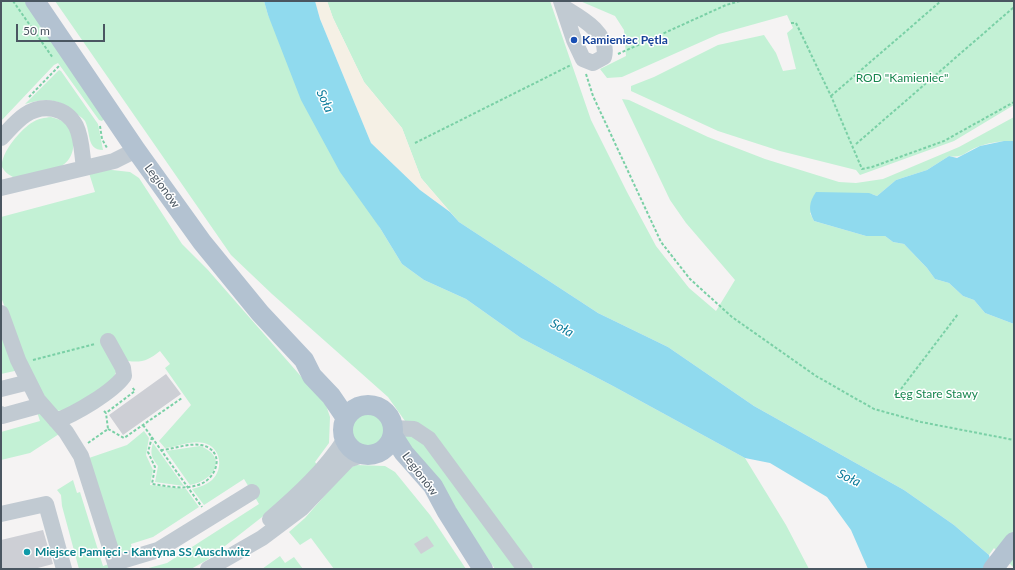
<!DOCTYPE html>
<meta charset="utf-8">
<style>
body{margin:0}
#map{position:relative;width:1015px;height:570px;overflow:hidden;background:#f5f3f3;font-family:Lato,sans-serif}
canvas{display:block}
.frame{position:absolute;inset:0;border:2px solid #4a5661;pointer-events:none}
.scale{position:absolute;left:16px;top:24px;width:89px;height:18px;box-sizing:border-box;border:2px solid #4a5661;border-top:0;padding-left:5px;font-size:12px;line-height:14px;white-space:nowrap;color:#4a5661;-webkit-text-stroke:3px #fff;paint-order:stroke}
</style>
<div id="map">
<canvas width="1015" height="570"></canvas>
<div class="frame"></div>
<div class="scale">50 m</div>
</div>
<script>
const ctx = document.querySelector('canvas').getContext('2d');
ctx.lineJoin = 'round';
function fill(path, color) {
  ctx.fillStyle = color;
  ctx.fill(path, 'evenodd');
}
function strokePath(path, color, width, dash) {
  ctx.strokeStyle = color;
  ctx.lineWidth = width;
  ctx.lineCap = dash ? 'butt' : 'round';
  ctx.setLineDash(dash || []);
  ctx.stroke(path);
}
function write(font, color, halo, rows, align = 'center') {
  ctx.font = font + ' Lato,sans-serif';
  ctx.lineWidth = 3;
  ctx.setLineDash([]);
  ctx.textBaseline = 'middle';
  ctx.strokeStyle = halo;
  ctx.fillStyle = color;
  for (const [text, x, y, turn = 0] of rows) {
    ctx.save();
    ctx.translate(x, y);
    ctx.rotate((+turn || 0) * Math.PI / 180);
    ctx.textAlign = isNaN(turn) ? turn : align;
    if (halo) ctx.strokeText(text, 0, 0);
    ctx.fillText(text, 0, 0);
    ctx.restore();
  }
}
fill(new Path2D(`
 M 1,1 L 27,1 L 104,119 L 102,121 L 99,120 L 58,63 L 54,65 L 1,121 Z
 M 55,1 L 264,1 L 268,15 L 380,228 L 402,264 L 424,280 L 466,299 L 521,338 L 613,386 L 745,458 L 786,525 L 809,569 L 535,569 L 518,553 L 405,421 L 388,397 L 272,294 L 231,255 Z
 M 327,1 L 550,1 L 591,120 L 627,192 L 656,246 L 689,288 L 716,311 L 735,280 L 686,223 L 670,200 L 622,99 L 629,100 L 708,137 L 765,159 L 839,182 L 856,183 L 883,179 L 959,147 L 1014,117 L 1014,141 C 1003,141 991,142 980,146 C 967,150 963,159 949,156 L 927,170 L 896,180 L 877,196 C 856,187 829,205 810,213 L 814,221 L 866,236 L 885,236 L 893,242 L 904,244 L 927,268 L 935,279 L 949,283 L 963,296 L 974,300 L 985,313 L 1014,324 L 1014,568 L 994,548 L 989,555 L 954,525 L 904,490 L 754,406 L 668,347 L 598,313 L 459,222 L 421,178 L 402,128 L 364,82 L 333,18 Z
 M 580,1 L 1014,1 L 1014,105 L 954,141 L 860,175 L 856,170 L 780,151 L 718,131 L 631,91 L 631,86 L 654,77 L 718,45 L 764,35 L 776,53 L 783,71 L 796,69 L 787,33 L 793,28 L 787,15 L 719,34 L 622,77 L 607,78 L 600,69 L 626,56 L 624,30 L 615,16 Z
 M 59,70 L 61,71 L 98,124 L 103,150 C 86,150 91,132 85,121 C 83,118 78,115 75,113 C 59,98 45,98 25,104 Z
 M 51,117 C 62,120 71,124 73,136 C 78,173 43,172 17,179 C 11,176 5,173 2,167 C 0,153 22,128 33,122 C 39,118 44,118 51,117 Z
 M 103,169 L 130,172 L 139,178 L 182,244 L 208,270 L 326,405 L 330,417 L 329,443 L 315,462 L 318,466 L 289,496 L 207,560 L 191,569 L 145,569 L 167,563 L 259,504 L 244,479 L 204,505 L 192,489 C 200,487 206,485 212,480 C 224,469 221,447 204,443 C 191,440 178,447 165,448 L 159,441 L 191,405 L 165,368 L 170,364 L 160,351 C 149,360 142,363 128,361 L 117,369 L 113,380 L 71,410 L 53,411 L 26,364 L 1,297 L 1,217 L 95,192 L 89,173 Z
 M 1,324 L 19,370 L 1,374 Z
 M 41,411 L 59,434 L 30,453 L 1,460 L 1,432 L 40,421 L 37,412 Z
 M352 430a17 17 0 1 1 34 0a17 17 0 1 1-34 0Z
 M 144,431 L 149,438 L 146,455 L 153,470 L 150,485 L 186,489 L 199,507 L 153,537 L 131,544 L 133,553 L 118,554 L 89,458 L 127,445 Z
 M 404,432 L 418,435 L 521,569 L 495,569 L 429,470 L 406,445 Z
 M 153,443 L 184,486 L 155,482 L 158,466 C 151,457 150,453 153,443 Z
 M 200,446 C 229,457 214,481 190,485 L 166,451 Z
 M 356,465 L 385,466 L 395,472 L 430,515 L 466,569 L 334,569 L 311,538 L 300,545 L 289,532 L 305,518 L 348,469 Z
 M 73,480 L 77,493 L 80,492 L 103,566 L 109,564 L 110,569 L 79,569 L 62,506 L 61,495 L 57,490 Z
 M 280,556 L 285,563 L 294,557 L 303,569 L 262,569 Z`), '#c3f1d5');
fill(new Path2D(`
 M 315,1 L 327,1 L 333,18 L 364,82 L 402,128 L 421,178 L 450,212 L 420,190 L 371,143 L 320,19 Z`), '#f5f0e5');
fill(new Path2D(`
 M 264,1 L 315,1 L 320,19 L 371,143 L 420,190 L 450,212 L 459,222 L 598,313 L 668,347 L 754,406 L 904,490 L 954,525 L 989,555 L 993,569 L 868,569 L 851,530 L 827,497 L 770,463 L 745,458 L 613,386 L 521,338 L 466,299 L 424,280 L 402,264 L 380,228 L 340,172 L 301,100 L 268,15 Z
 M 1004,141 L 1014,141 L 1014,324 L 985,313 L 974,300 L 963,296 L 949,283 L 935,279 L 927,268 L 904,244 L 893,242 L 885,236 L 866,236 L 814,221 C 808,210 809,202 816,192 L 869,193 L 877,196 L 896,180 L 927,170 L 949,156 L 957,158 L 980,146 Z`), '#90daee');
fill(new Path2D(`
 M 166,374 L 181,394 L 123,435 L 109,415 Z
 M 43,530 L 53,564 L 34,569 L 1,569 L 1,540 Z
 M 427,536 L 434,546 L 421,554 L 414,544 Z`), '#cdcfd5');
strokePath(new Path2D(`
 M 13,1 L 53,58
 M 791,23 L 796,23 L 831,96 L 862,169 L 872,167 L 944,141 L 1014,102
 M 618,54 L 726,5 L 740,1
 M 586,74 L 593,96 L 661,242 L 690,279 L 732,317 L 816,376 L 874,409 L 921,422 L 1014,440
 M 831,96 L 941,1
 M 29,97 L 59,66
 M 100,126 L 102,139 L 107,148
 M 415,143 L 571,65
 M 856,144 L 1014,7
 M 33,360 L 95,344
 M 901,389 L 958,314
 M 104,411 L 106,413 L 135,391 L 132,387
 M 143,425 L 202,507
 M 108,429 L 124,438 L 182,398
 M 152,437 L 148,452 L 155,467 L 152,484 C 167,486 184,490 198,485 C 218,479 226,450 201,445 C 188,443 174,449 161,450
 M 88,443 L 108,429 L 106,413`), '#7ad0a6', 2, [3, 2]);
strokePath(new Path2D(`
 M 561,1 L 574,40 L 583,59 L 593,63 L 604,57 C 610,33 581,18 563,7
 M 1,138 C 9,130 16,121 25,115 C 43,103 66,107 76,126 C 82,138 82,155 84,168
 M 1,188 L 114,161 L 136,150
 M 1,313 L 18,360 L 38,400 L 66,432 L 81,456 L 117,569
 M 1,389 L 29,382
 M 1,414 L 2,416 L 42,405
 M 56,421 C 75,414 113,392 124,376 L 123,368 L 108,341
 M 393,428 L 414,429 L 429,439 L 525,569
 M 1,514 L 46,504 L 64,569
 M 270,519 C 298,495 325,470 345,439
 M 115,563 L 158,550 L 252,492
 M 208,569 L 262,538 L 302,508 L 348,460 L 362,455`), '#c1cad2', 16);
strokePath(new Path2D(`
 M 35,1 L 136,150 L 202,242 L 260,313 L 304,360 L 312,376 L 331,396 L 346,418
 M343 430a25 25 0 1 1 50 0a25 25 0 1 1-50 0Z
 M 393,436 L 404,453 L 433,486 L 447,512 L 483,569
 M 993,569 L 1014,542`), '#b3c2d1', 20);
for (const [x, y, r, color] of [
 [574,40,4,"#1a4fb4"],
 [27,552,4,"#0f9aa8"]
]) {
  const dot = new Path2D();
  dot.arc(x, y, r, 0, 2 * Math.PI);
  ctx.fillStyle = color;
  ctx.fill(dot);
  strokePath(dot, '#fff', 1.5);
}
write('bold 12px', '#164399', '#fff', [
 ["Kamieniec Pętla",582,40]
], 'left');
write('12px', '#17864f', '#fff', [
 ["ROD \"Kamieniec\"",902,78],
 ["Łęg Stare Stawy",936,394]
]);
write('12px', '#4a5661', '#fff', [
 ["Legionów",162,186,54],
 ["Legionów",420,474,53]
]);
write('bold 12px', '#0d838f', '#fff', [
 ["Miejsce Pamięci - Kantyna SS Auschwitz",35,552]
], 'left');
write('italic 13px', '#0c7c9b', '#fff', [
 ["Soła",325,101,66],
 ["Soła",562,328,29],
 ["Soła",849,478,25]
]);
</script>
